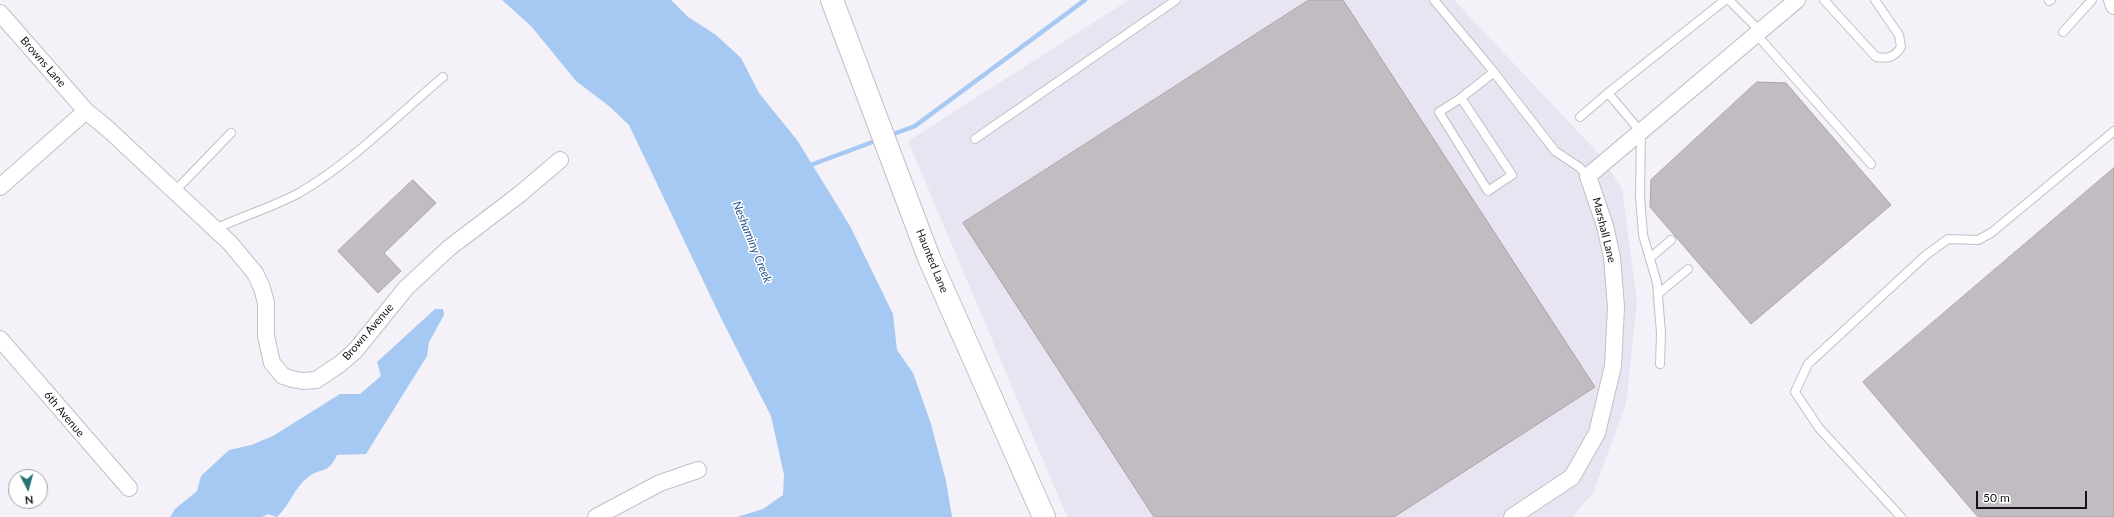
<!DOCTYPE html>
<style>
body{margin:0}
#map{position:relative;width:2114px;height:517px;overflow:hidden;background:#f4f1f8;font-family:Lato,sans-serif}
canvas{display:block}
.north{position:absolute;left:8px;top:469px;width:40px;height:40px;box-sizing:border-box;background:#fff;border:1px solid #a1a1a1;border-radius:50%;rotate:174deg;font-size:11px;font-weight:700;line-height:16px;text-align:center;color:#131315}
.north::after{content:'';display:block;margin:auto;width:14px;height:18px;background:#277272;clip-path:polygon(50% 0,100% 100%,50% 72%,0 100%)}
.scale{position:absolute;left:1976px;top:491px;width:111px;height:18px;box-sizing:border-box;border:2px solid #131315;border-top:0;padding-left:5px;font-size:12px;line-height:14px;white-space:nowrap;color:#131315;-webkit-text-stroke:3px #fff;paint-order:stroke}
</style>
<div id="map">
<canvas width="2114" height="517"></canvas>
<div class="north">N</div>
<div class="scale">50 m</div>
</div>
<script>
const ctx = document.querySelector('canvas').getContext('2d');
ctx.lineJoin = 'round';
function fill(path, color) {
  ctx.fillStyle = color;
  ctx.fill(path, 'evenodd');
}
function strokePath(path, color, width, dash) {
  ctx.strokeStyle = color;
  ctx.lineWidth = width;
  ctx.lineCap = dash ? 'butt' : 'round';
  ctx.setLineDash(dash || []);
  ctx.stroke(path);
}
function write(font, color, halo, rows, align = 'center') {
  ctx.font = font + ' Lato,sans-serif';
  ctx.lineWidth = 3;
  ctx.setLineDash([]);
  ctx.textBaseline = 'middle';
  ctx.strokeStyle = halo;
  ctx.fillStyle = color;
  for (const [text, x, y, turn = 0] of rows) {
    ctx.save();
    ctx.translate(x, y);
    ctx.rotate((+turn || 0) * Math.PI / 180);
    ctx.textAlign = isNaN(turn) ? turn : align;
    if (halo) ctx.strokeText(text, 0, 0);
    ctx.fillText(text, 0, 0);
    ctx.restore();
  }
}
fill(new Path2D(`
 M 1129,0 L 1454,0 L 1598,153 L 1622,188 L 1637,302 L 1626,404 L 1593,493 L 1572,517 L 1067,517 L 908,141 Z`), '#e9e4f2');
fill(new Path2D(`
 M 502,0 L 671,0 L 688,17 L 716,35 L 741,58 L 759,93 L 797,140 L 850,226 L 893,314 L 897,350 L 913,373 L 931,424 L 946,481 L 952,517 L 737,517 L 763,509 L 783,495 L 784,475 L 771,416 L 721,318 L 629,125 L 609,106 L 576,81 L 531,26 Z
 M 435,309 L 443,309 L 444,315 L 429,342 L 427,356 L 366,454 L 337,455 C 328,475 321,467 308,477 C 294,488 290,505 277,517 L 268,514 L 262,517 L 170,517 L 175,509 L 197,491 L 201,476 L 229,450 L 251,445 L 273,436 L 340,394 L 360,394 L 381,376 L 377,362 Z`), '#a5c9f2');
strokePath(new Path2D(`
 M 888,136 L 915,126 L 1085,0
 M 808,166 L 878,140`), '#a5c9f2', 4.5);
const building = new Path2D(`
 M 1309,0 L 1343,0 L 1595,387 L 1394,517 L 1154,517 L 963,223 Z
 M 1757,82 L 1786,83 L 1891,205 L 1751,324 L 1650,207 L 1651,180 Z
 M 2114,168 L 2114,517 L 1978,517 L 1863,382 Z
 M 413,180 L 436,203 L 384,253 L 401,271 L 378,293 L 338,251 Z`);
fill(building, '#c1bcc2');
strokePath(building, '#a7a3a8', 1);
const lane = new Path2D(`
 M 1434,0 L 1489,66 L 1555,151 L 1579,167 L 1588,176
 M 1729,0 L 1760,31
 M 1824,0 L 1876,57 C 1888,59 1895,57 1901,47 L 1899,35 L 1875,0
 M 2049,1 L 2051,0
 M 2063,32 L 2092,0
 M 1756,34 L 1871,164
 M 1608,93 L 1725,0
 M 1461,98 L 1439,112 L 1488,191 L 1512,175 L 1461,98 L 1494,72
 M 1580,117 L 1608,93 L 1641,132 L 1640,196 L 1643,235 L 1657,283 L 1661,333 L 1660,364
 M 975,139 L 1176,0
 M 175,191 L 231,133
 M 215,229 C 243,216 273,207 299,193 C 351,163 398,115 443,77
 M 1650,258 L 1671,240
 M 1658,294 L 1688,269
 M 1901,517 L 1819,428 L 1795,392 L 1808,364 L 1926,255 L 1948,239 L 1978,240 L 1991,233 L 2114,131`);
const street = new Path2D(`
 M 2112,0 L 2114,6
 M 0,13 L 86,111 L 108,129 L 230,243 L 255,273 L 262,288 L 266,303 L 266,336 L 272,363 L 283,376 L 292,379 L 303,381 L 316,380 L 340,364 L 355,351 L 406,288 L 449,248 L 520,194 L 560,160
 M 0,187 L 86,111
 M 0,339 L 129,488
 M 596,517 L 660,483 L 698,470
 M 1512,517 L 1572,477 L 1597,433 L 1613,366 L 1616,307 L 1612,257 L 1605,226 L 1588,176 L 1797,0`);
const secondary = new Path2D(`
 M 832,0 L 929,258 L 1044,517`);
strokePath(lane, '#c2bfc6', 10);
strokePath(street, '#c2bfc6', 18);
strokePath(secondary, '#c2bfc6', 24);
strokePath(lane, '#fff', 8);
strokePath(street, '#fff', 16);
strokePath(secondary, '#fff', 22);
write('11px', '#131315', '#fff', [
 ["Browns Lane",43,62,49],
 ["Marshall Lane",1604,230,76],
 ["Haunted Lane",932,261,68],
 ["Brown Avenue",368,332,-49],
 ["6th Avenue",64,414,50]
]);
write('italic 12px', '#25578b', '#fff', [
 ["Neshaminy Creek",752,242,68]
]);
</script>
